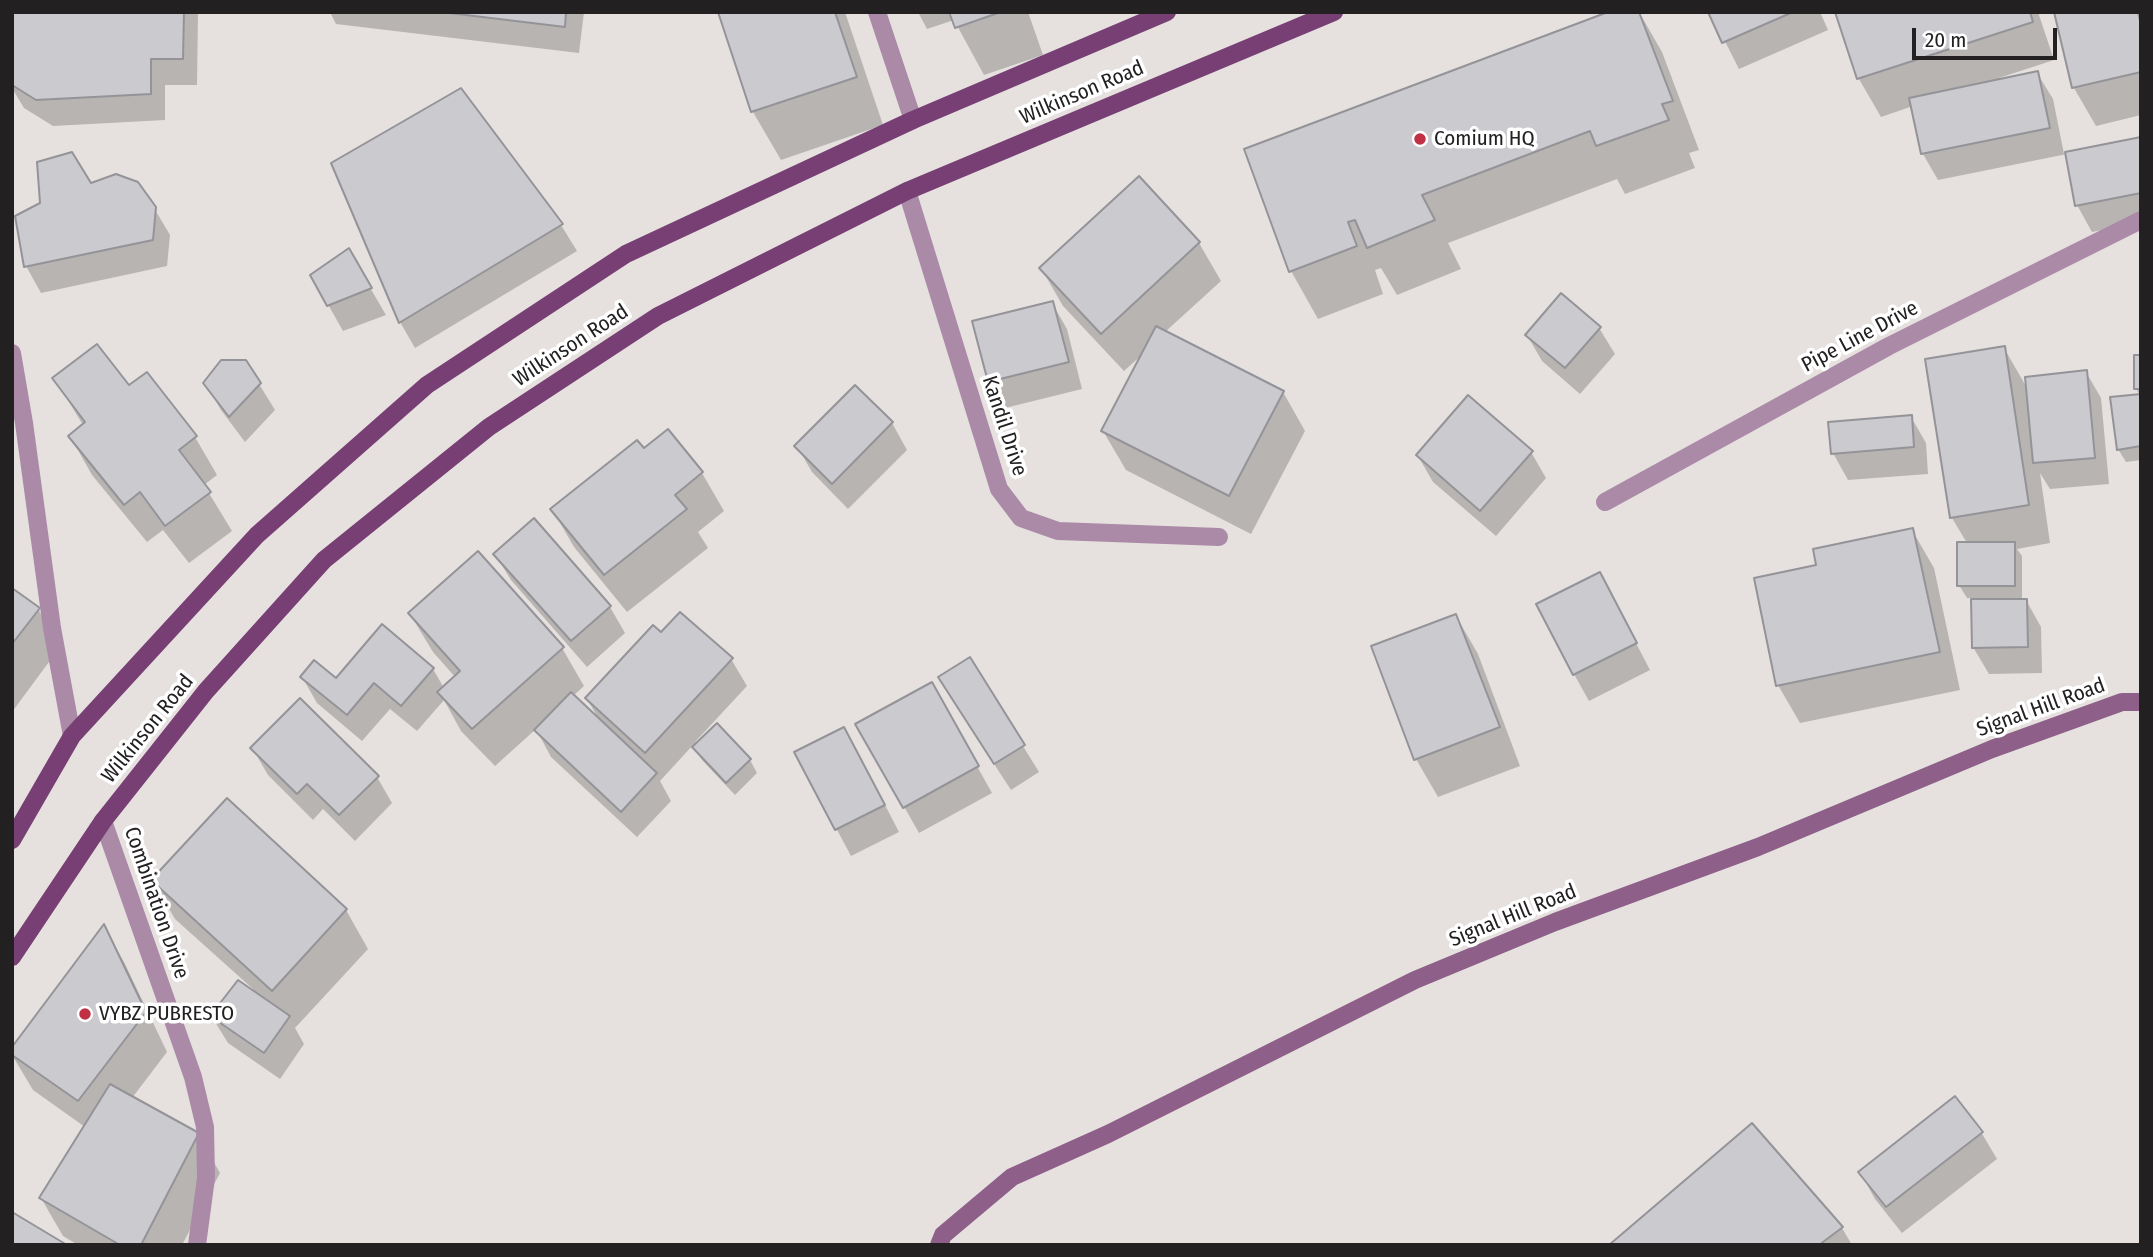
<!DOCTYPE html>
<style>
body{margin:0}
#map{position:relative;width:2153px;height:1257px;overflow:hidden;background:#e6e1df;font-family:"Fira Sans Condensed",sans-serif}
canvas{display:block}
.frame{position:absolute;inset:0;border:14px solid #222020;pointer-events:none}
.scale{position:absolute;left:1912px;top:28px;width:145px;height:32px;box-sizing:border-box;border:4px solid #222020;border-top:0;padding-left:9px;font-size:21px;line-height:24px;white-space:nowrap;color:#222020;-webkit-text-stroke:5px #fff;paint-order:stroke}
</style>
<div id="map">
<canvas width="2153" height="1257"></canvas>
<div class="frame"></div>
<div class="scale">20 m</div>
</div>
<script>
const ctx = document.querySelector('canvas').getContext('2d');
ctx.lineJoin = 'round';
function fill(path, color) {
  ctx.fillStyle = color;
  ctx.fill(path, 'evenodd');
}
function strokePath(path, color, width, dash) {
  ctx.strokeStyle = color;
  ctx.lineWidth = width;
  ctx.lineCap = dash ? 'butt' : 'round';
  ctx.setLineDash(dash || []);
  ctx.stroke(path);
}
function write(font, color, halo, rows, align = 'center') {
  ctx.font = font + ' "Fira Sans Condensed",sans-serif';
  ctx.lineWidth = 7;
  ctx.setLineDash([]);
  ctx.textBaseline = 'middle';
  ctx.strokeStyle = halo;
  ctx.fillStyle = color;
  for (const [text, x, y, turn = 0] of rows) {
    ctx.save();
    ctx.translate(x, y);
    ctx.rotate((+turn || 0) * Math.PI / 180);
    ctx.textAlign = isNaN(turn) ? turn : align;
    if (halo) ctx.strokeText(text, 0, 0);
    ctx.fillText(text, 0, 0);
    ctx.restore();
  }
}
fill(new Path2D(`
 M 12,12 L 198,12 L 197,85 L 165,85 L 165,120 L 53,126 L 24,108 L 12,88 Z
 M 330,12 L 584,12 L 579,53 L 336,24 Z
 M 719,12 L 845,12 L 883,125 L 781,160 L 753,112 Z
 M 918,12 L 1028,12 L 1043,55 L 984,75 L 954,20 L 927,29 Z
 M 1639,12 L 1662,52 L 1699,150 L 1689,153 L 1695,168 L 1625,194 L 1617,179 L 1448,243 L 1461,269 L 1397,295 L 1381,268 L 1375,270 L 1383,294 L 1318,319 L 1291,271 L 1246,150 Z
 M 1710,12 L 1820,12 L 1828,30 L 1739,69 Z
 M 2038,12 L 2054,60 L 1999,78 L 2000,81 L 2037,73 L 2053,99 L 2064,154 L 2141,139 L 2141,222 L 2092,232 L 2077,205 L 2067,154 L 1938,180 L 1923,154 L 1913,106 L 1881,117 L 1859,79 L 1837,13 Z
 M 2056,12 L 2141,12 L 2141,115 L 2096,126 L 2074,88 Z
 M 90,186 L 154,208 L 170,235 L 167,266 L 41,293 L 26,266 Z
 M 561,225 L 577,251 L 415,348 L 400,322 Z
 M 1199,243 L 1221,281 L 1165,332 L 1283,392 L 1305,431 L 1251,534 L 1126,470 L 1103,431 L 1144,353 L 1124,371 L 1063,306 L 1041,268 Z
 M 348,250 L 386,315 L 343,331 L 312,276 Z
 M 1052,303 L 1067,329 L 1082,389 L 1005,408 L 990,381 Z
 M 1599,328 L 1615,354 L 1580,394 L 1542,361 L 1527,335 Z
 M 2004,348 L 2027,388 L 2086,372 L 2101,398 L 2109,484 L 2050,489 L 2040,473 L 2050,543 L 2017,549 L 2022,556 L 2022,600 L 2026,600 L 2041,627 L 2042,673 L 1989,674 L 1973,647 L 1973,598 L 1967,598 L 1959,585 L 1967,543 L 1952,518 Z
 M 2141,356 L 2141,460 L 2126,462 L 2118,449 L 2140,395 L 2136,389 Z
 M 55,379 L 129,388 L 195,437 L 217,475 L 204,485 L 232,531 L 189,563 L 163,530 L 147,542 L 92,475 L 70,436 L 83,425 Z
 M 205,383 L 259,384 L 275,410 L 245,442 L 221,410 Z
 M 855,388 L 892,423 L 907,450 L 848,509 L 812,472 L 797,446 Z
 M 1911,417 L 1926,443 L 1928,474 L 1848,480 L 1833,453 Z
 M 668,431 L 702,473 L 724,511 L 698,532 L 708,548 L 627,612 L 574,547 L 552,509 L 644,451 Z
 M 1531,452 L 1546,478 L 1496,536 L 1433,482 L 1418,456 Z
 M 1912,530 L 1934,568 L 1960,690 L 1800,723 L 1778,685 L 1818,566 Z
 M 495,554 L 610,607 L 625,633 L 587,667 L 511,580 Z
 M 12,590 L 38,609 L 60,647 L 12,712 Z
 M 1614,601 L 1650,670 L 1589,701 L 1574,674 Z
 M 410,614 L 562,648 L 584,686 L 573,696 L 600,721 L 587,699 L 661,635 L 731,659 L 747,686 L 695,742 L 750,760 L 757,773 L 735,795 L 702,760 L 693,745 L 660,781 L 671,801 L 637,837 L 551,757 L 536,729 L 495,766 L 461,731 L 444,700 L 417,731 L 390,709 L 362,741 L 317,703 L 302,677 L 336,681 L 433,669 L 444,688 L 456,678 L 433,652 Z
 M 1456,616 L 1478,654 L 1520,766 L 1438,797 L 1416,759 Z
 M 969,659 L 1039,772 L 1011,790 L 955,704 Z
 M 931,684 L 992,793 L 919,833 L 858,725 Z
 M 253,749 L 377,777 L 392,803 L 355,841 L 323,809 L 313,820 L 268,775 Z
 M 796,753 L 859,755 L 899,832 L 851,856 Z
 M 227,801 L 346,910 L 368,949 L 295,1028 L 304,1044 L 280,1079 L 228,1043 L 212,1017 L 253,989 L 175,919 L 153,881 Z
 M 104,927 L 125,964 L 167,1052 L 132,1098 L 198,1134 L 220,1173 L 182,1245 L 78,1245 L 63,1236 L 41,1198 L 85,1127 L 33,1090 L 12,1055 Z
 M 1981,1132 L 1997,1159 L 1902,1233 L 1875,1199 L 1860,1172 Z
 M 1842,1228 L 1852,1245 L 1612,1245 Z`), '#0003');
const building = new Path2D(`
 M 12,12 L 184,12 L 183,59 L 151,59 L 151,94 L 36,100 L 12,85 Z
 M 441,12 L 566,12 L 565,27 Z
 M 718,12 L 835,12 L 857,77 L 751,112 Z
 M 949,12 L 1001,12 L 955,28 Z
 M 1608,12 L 1639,12 L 1673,101 L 1662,104 L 1669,120 L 1596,146 L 1590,131 L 1422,195 L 1435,220 L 1367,248 L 1355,220 L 1348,222 L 1357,246 L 1289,272 L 1244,149 Z
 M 1708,12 L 1793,12 L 1722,43 Z
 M 1835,12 L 2030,12 L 2033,22 L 1857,79 Z
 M 2054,12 L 2138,12 L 2141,25 L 2141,72 L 2072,88 Z
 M 2038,71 L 2050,128 L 1921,154 L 1909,98 Z
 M 461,88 L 563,224 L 399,323 L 331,163 Z
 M 2141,137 L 2141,193 L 2075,206 L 2065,152 Z
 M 72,152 L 91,183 L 116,174 L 138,182 L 156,207 L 153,240 L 24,267 L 15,216 L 40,203 L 37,162 Z
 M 1139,176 L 1200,242 L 1101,334 L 1039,268 Z
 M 349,248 L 372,288 L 327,306 L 310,275 Z
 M 1561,293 L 1601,327 L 1565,368 L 1525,335 Z
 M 1053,301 L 1069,362 L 988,382 L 972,321 Z
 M 1156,326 L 1284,391 L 1229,496 L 1101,431 Z
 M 97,344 L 129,385 L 147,372 L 197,436 L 179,450 L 211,492 L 165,526 L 140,492 L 124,505 L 68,436 L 85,422 L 52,378 Z
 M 2005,346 L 2029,505 L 1950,518 L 1925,359 Z
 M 2134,355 L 2141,355 L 2141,389 L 2134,389 Z
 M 221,360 L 246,360 L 261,383 L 229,417 L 203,383 Z
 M 2087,370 L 2095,458 L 2033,463 L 2025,377 Z
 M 855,385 L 893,422 L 832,484 L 794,446 Z
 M 2141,394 L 2141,446 L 2117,450 L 2110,397 Z
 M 1468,395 L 1533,451 L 1480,511 L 1416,455 Z
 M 1912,415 L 1914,447 L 1831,454 L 1828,422 Z
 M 668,429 L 703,472 L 675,495 L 687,509 L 604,575 L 550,509 L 637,440 L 644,448 Z
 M 534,518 L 611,606 L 571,641 L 493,554 Z
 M 1913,528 L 1940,652 L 1776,686 L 1754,578 L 1816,565 L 1813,549 Z
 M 1957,542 L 2015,542 L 2015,586 L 1957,586 Z
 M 478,551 L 564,647 L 472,729 L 437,692 L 460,671 L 408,613 Z
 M 1600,572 L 1637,643 L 1573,675 L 1536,604 Z
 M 12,588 L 40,608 L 12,644 Z
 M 1971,599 L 2027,599 L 2028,647 L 1972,648 Z
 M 680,612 L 733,658 L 645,753 L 585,698 L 653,625 L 661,632 Z
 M 1456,614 L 1500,727 L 1414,760 L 1371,646 Z
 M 382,624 L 434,668 L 401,706 L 374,683 L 347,715 L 300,677 L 314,660 L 336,678 Z
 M 970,657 L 1025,745 L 994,764 L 938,677 Z
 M 932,682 L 979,766 L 903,808 L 855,724 Z
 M 571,692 L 657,773 L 621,812 L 534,730 Z
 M 300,698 L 379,776 L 339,815 L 307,784 L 297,794 L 250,748 Z
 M 717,723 L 751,759 L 726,783 L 692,747 Z
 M 844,727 L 885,805 L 835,830 L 794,752 Z
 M 227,798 L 347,909 L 272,991 L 151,880 Z
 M 104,924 L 146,1012 L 78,1101 L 12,1055 L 12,1047 Z
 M 238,980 L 290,1016 L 264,1053 L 210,1016 Z
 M 110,1084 L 199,1133 L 141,1245 L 120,1245 L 39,1198 Z
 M 1955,1096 L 1983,1132 L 1886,1207 L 1858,1172 Z
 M 1752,1123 L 1843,1227 L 1819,1245 L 1609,1245 Z
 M 12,1212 L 67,1245 L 12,1245 Z`);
fill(building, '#cacacf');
strokePath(building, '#939398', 2);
strokePath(new Path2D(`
 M 877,12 L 913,120
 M 907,191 L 999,489 L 1021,518 L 1058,531 L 1219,537
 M 12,353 L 24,423 L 52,628 L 72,736
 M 1605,502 L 1889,346 L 2141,220
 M 103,821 L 193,1077 L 205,1127 L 206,1178 L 197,1245`), '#aa8aa7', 18);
strokePath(new Path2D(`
 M 939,1245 L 943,1235 L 1012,1177 L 1108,1134 L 1415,980 L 1555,922 L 1758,847 L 1992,749 L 2122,702 L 2141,702`), '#8d5f89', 18);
strokePath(new Path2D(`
 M 12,840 L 72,736 L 257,535 L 427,385 L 626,254 L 913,120 L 1167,12
 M 12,957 L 103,821 L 206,691 L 324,560 L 489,427 L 658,316 L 907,191 L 1334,12`), '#773f74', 18);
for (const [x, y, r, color] of [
 [1420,139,7,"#c13143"],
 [85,1014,7,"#c13143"]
]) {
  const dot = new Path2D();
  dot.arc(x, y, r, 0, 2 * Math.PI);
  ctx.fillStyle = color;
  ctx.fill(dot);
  strokePath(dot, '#fff', 2.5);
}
write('21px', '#222020', '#fff', [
 ["Wilkinson Road",1082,93,-23],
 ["Pipe Line Drive",1860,337,-28],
 ["Wilkinson Road",571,346,-33],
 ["Kandil Drive",1004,426,72],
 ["Signal Hill Road",2041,708,-20],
 ["Wilkinson Road",148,729,-51],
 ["Combination Drive",156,903,71],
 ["Signal Hill Road",1513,916,-22]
]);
write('21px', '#222020', '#fff', [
 ["Comium HQ",1434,139],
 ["VYBZ PUBRESTO",99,1014]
], 'left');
</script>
